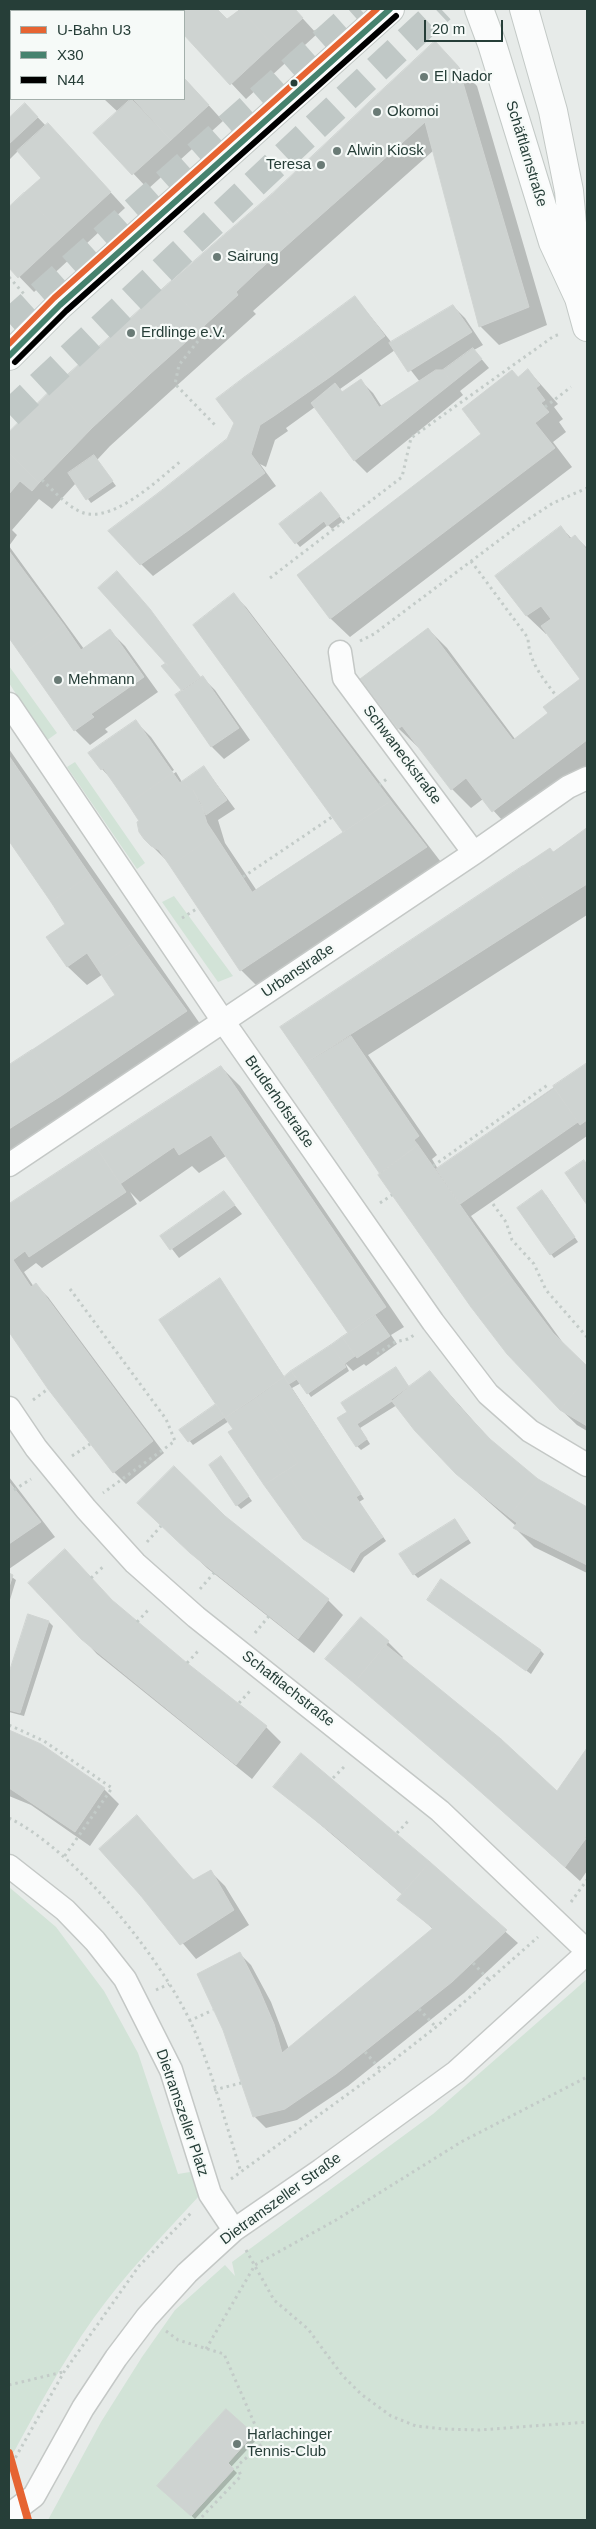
<!DOCTYPE html>
<meta charset="utf-8">
<style>
body{margin:0}
#map{position:relative;width:596px;height:2529px;overflow:hidden;background:#e7ebe9;font-family:Arial,sans-serif}
canvas{display:block}
.frame{position:absolute;inset:0;border:10px solid #263e38;pointer-events:none}
.legend{position:absolute;left:10px;top:10px;width:175px;height:90px;box-sizing:border-box;background:#f6faf8;border:1px solid #a3afab;margin:0;padding:6px 9px;list-style:none;font-size:15px;color:#263e38}
.legend li{display:flex;align-items:center;gap:10px;height:25px}
.legend b{width:25px;border:1px solid #a3afab}
.scale{position:absolute;left:424px;top:20px;width:79px;height:22px;box-sizing:border-box;border:2px solid #263e38;border-top:0;padding-left:6px;font-size:15px;line-height:18px;white-space:nowrap;color:#263e38;-webkit-text-stroke:4px #f6faf8;paint-order:stroke}
</style>
<div id="map">
<canvas width="596" height="2529"></canvas>
<div class="frame"></div>
<ul class="legend">
<li><b style="height:6px;background:#e66432"></b>U-Bahn U3</li>
<li><b style="height:6px;background:#46826e"></b>X30</li>
<li><b style="height:6px;background:#000"></b>N44</li>
</ul>
<div class="scale">20 m</div>
</div>
<script>
const ctx = document.querySelector('canvas').getContext('2d');
ctx.lineJoin = 'round';
function fill(path, color) {
  ctx.fillStyle = color;
  ctx.fill(path, 'evenodd');
}
function strokePath(path, color, width, dash) {
  ctx.strokeStyle = color;
  ctx.lineWidth = width;
  ctx.lineCap = dash ? 'butt' : 'round';
  ctx.setLineDash(dash || []);
  ctx.stroke(path);
}
function write(font, color, halo, rows, align = 'center') {
  ctx.font = font + ' Arial,sans-serif';
  ctx.lineWidth = 4.5;
  ctx.setLineDash([]);
  ctx.textBaseline = 'middle';
  ctx.strokeStyle = halo;
  ctx.fillStyle = color;
  for (const [text, x, y, turn = 0] of rows) {
    ctx.save();
    ctx.translate(x, y);
    ctx.rotate((+turn || 0) * Math.PI / 180);
    ctx.textAlign = isNaN(turn) ? turn : align;
    if (halo) ctx.strokeText(text, 0, 0);
    ctx.fillText(text, 0, 0);
    ctx.restore();
  }
}
fill(new Path2D(`
 M 9,666 L 57,733 L 46,741 L 9,683 Z
 M 75,762 L 145,863 L 137,869 L 67,767 Z
 M 174,896 L 233,976 L 218,982 L 162,902 Z
 M 9,1887 L 56,1927 L 104,1991 L 138,2053 L 178,2174 L 190,2172 L 200,2195 C 163,2235 125,2274 93,2319 C 61,2364 35,2413 9,2461 Z
 M 587,1979 L 587,2520 L 48,2520 L 101,2422 L 142,2357 L 175,2310 L 225,2265 L 235,2276 L 232,2262 L 433,2114 Z`), '#d2e3d7');
fill(new Path2D(`
 M 142,9 L 149,9 L 147,11 Z
 M 185,9 L 217,9 L 227,20 L 240,9 L 294,9 L 317,34 L 246,99 L 184,33 L 183,11 Z
 M 454,62 L 477,86 L 547,325 L 499,345 L 480,326 L 434,150 L 253,311 L 256,314 L 110,446 L 97,460 L 116,486 L 91,503 L 76,483 L 52,509 L 39,499 L 12,530 L 17,535 L 9,546 L 84,649 L 110,631 L 125,646 L 158,692 L 105,729 L 108,732 L 90,745 L 75,730 L 9,636 L 9,436 L 55,388 Z
 M 184,78 L 223,121 L 148,189 L 95,133 L 118,112 L 104,99 L 184,99 Z
 M 25,104 L 46,126 L 62,139 L 125,208 L 34,292 L 9,266 L 9,209 L 43,178 L 18,151 L 9,160 L 9,120 Z
 M 355,297 L 392,343 L 453,306 L 465,318 L 483,345 L 474,350 L 489,368 L 460,391 L 463,395 L 367,473 L 355,461 L 315,407 L 286,428 L 288,431 L 275,440 L 266,467 L 260,464 L 276,486 L 153,576 L 141,564 L 228,440 ZM 395,350 L 420,382 L 382,407 L 373,393 L 361,381 L 343,393 L 340,389 Z
 M 528,370 L 558,404 L 554,407 L 563,419 L 559,422 L 566,432 L 553,442 L 572,467 L 350,637 L 331,619 L 298,576 L 483,435 L 518,378 Z
 M 325,497 L 343,521 L 332,529 L 328,525 L 300,547 L 281,525 Z
 M 561,527 L 572,539 L 575,536 L 587,548 L 587,772 L 511,830 L 483,799 L 471,808 L 452,789 L 419,746 L 418,747 L 399,729 L 362,679 L 428,629 L 447,648 L 515,739 L 550,714 L 582,679 L 547,633 L 546,634 L 527,616 L 497,576 Z
 M 234,595 L 246,607 L 444,866 L 260,989 L 241,970 L 169,863 L 152,846 L 141,821 L 113,781 L 102,769 L 136,722 L 151,737 L 174,770 L 130,801 L 130,804 L 176,772 L 182,782 L 204,767 L 235,809 L 218,820 L 225,843 L 257,891 L 346,832 Z
 M 167,663 L 203,678 L 215,690 L 250,740 L 224,759 L 212,747 L 177,696 L 184,691 Z
 M 9,749 L 205,1031 L 9,1159 L 9,1066 L 117,995 L 103,974 L 87,985 L 68,967 L 48,937 L 67,924 L 9,839 Z
 M 587,830 L 587,915 L 368,1055 L 437,1155 L 432,1159 L 438,1169 L 587,1064 L 587,1136 L 471,1216 L 566,1347 L 587,1367 L 587,1431 L 577,1425 L 553,1402 L 382,1174 L 282,1028 Z
 M 221,1067 L 240,1086 L 404,1327 L 391,1335 L 397,1344 L 366,1366 L 364,1364 L 353,1371 L 345,1363 L 349,1371 L 311,1397 L 301,1383 L 292,1388 L 364,1499 L 359,1502 L 386,1541 L 364,1557 L 354,1573 L 304,1538 L 230,1432 L 234,1429 L 229,1421 L 193,1445 L 181,1430 L 218,1405 L 223,1284 L 285,1378 L 350,1333 L 226,1156 L 199,1173 L 192,1166 L 140,1202 L 130,1192 L 137,1204 L 42,1268 L 36,1263 L 24,1272 L 34,1287 L 36,1285 L 48,1297 L 164,1453 L 126,1484 L 114,1472 L 49,1388 L 9,1330 L 9,1206 Z
 M 224,1192 L 242,1214 L 179,1258 L 162,1236 Z
 M 546,1195 L 578,1242 L 554,1258 L 551,1254 Z
 M 396,1369 L 410,1388 L 430,1372 L 493,1443 L 537,1480 L 587,1508 L 587,1573 L 534,1547 L 515,1528 L 516,1526 L 457,1474 L 397,1405 L 360,1428 L 370,1444 L 361,1450 L 357,1446 L 348,1413 Z
 M 221,1458 L 252,1501 L 241,1509 L 237,1505 Z
 M 9,1477 L 55,1537 L 9,1569 Z
 M 224,1517 L 328,1600 L 343,1615 L 314,1653 L 207,1568 L 154,1518 Z
 M 455,1520 L 471,1543 L 418,1578 L 414,1574 Z
 M 9,1575 L 16,1580 L 9,1603 Z
 M 428,1600 L 541,1651 L 544,1654 L 531,1674 Z
 M 116,1606 L 186,1664 L 266,1727 L 281,1742 L 252,1779 L 97,1654 L 82,1638 Z
 M 29,1616 L 49,1622 L 53,1626 L 24,1716 L 9,1712 L 9,1677 Z
 M 361,1619 L 388,1642 L 403,1657 L 401,1659 L 557,1793 L 587,1750 L 587,1871 L 580,1881 L 482,1792 L 327,1659 Z
 M 9,1731 L 41,1745 L 104,1789 L 119,1804 L 90,1846 L 31,1805 L 9,1796 Z
 M 301,1755 L 429,1863 L 518,1943 L 464,1993 L 348,2086 L 297,2120 L 266,2128 L 254,2116 L 239,1953 L 251,1965 L 271,2002 L 289,2049 L 433,1929 L 399,1899 L 403,1895 L 275,1786 Z
 M 210,1871 L 225,1886 L 249,1925 L 196,1959 L 142,1895 L 188,1875 L 194,1880 Z
 M 226,2411 L 257,2439 L 231,2467 L 237,2473 L 195,2519 L 159,2486 Z`), '#0003');
const building = new Path2D(`
 M 36,9 L 55,9 L 58,11 L 31,11 Z
 M 183,9 L 217,9 L 227,19 L 241,9 L 273,45 L 230,85 L 184,35 L 184,11 L 181,11 Z
 M 241,9 L 295,9 L 303,18 L 273,45 Z
 M 435,41 L 458,66 L 529,307 L 479,327 L 425,122 L 413,133 L 378,94 Z
 M 184,78 L 209,105 L 171,140 L 133,99 L 184,99 Z
 M 378,94 L 413,133 L 372,170 L 338,132 Z
 M 131,99 L 171,140 L 132,175 L 93,133 Z
 M 25,103 L 38,117 L 9,144 L 9,118 Z
 M 48,123 L 111,192 L 63,236 L 24,193 L 41,178 L 17,151 Z
 M 338,132 L 372,170 L 303,231 L 272,194 Z
 M 24,193 L 63,236 L 18,278 L 9,268 L 9,207 Z
 M 272,194 L 303,231 L 256,273 L 223,236 Z
 M 223,236 L 256,273 L 236,292 L 238,295 L 205,325 L 168,284 Z
 M 168,284 L 205,325 L 150,374 L 113,334 Z
 M 355,296 L 385,336 L 330,377 L 300,337 Z
 M 453,305 L 472,332 L 408,372 L 389,343 Z
 M 113,334 L 150,374 L 92,428 L 54,387 Z
 M 300,337 L 330,377 L 274,416 L 245,377 Z
 M 473,348 L 482,359 L 452,383 L 443,370 Z
 M 528,369 L 540,385 L 536,388 L 545,400 L 541,403 L 549,412 L 535,423 L 555,448 L 330,619 L 297,575 L 481,434 L 462,409 L 512,370 L 518,377 Z
 M 436,370 L 443,370 L 452,383 L 354,461 L 311,403 L 335,383 L 342,392 L 361,379 L 379,407 Z
 M 245,377 L 274,416 L 260,425 L 251,454 L 227,439 L 234,423 L 216,399 Z
 M 54,387 L 92,428 L 39,483 L 9,453 L 9,432 Z
 M 227,439 L 251,454 L 265,473 L 189,530 L 160,492 Z
 M 9,453 L 39,483 L 32,491 L 20,481 L 9,494 Z
 M 94,455 L 113,481 L 86,500 L 68,473 Z
 M 160,492 L 189,530 L 140,565 L 108,531 Z
 M 321,492 L 340,516 L 327,526 L 324,521 L 295,544 L 279,524 Z
 M 561,526 L 570,539 L 575,535 L 587,550 L 587,740 L 492,812 L 466,778 L 451,790 L 402,726 L 398,729 L 360,679 L 428,628 L 513,740 L 548,713 L 543,707 L 580,679 L 541,626 L 551,619 L 541,606 L 526,616 L 495,576 Z
 M 9,551 L 64,625 L 21,655 L 9,638 Z
 M 117,571 L 150,609 L 184,655 L 168,666 L 98,588 Z
 M 234,593 L 391,801 L 343,832 L 193,625 Z
 M 64,625 L 81,650 L 110,629 L 144,677 L 91,714 L 94,717 L 74,731 L 21,655 Z
 M 184,655 L 201,678 L 182,691 L 161,666 L 166,663 L 168,666 Z
 M 203,676 L 239,728 L 211,747 L 175,695 Z
 M 136,720 L 173,773 L 128,804 L 103,768 L 101,770 L 88,753 Z
 M 9,756 L 90,875 L 51,902 L 9,841 Z
 M 204,766 L 227,800 L 206,815 L 193,790 L 180,783 Z
 M 173,773 L 180,783 L 193,790 L 201,803 L 207,823 L 215,835 L 170,866 L 159,850 L 151,846 L 144,839 L 139,832 L 137,822 L 139,821 L 128,804 Z
 M 391,801 L 427,847 L 240,971 L 170,866 L 215,835 L 252,892 Z
 M 587,828 L 587,884 L 549,908 L 523,866 L 550,848 L 553,852 Z
 M 523,866 L 549,908 L 432,983 L 402,946 Z
 M 90,875 L 136,941 L 97,968 L 87,953 L 67,967 L 46,937 L 65,924 L 51,902 Z
 M 136,941 L 187,1011 L 61,1096 L 32,1050 L 115,995 L 97,968 Z
 M 402,946 L 432,983 L 305,1063 L 280,1027 Z
 M 351,1036 L 419,1136 L 414,1140 L 418,1145 L 380,1174 L 305,1063 Z
 M 32,1050 L 61,1096 L 9,1129 L 9,1065 Z
 M 587,1063 L 587,1120 L 580,1125 L 553,1086 Z
 M 221,1066 L 386,1307 L 348,1333 L 211,1135 L 179,1155 L 174,1147 L 120,1184 L 96,1147 Z
 M 554,1088 L 578,1122 L 460,1204 L 436,1169 Z
 M 418,1145 L 512,1279 L 471,1307 L 378,1175 Z
 M 96,1147 L 126,1192 L 29,1257 L 25,1251 L 13,1260 L 31,1287 L 36,1283 L 153,1441 L 113,1473 L 48,1389 L 9,1332 L 9,1204 Z
 M 584,1160 L 587,1165 L 587,1205 L 565,1173 Z
 M 542,1190 L 575,1237 L 550,1255 L 517,1208 Z
 M 224,1191 L 235,1205 L 170,1250 L 160,1236 Z
 M 220,1278 L 284,1377 L 225,1418 L 159,1320 Z
 M 512,1279 L 553,1333 L 587,1366 L 587,1377 L 560,1410 L 507,1354 L 471,1307 Z
 M 375,1315 L 390,1336 L 357,1358 L 342,1337 Z
 M 342,1337 L 355,1356 L 344,1364 L 331,1345 Z
 M 331,1345 L 346,1367 L 307,1394 L 291,1371 Z
 M 396,1367 L 409,1387 L 392,1401 L 357,1424 L 367,1439 L 356,1447 L 337,1418 L 347,1412 L 341,1403 Z
 M 291,1371 L 297,1379 L 289,1384 L 284,1377 Z
 M 430,1371 L 460,1407 L 490,1439 L 538,1479 L 509,1517 L 456,1474 L 415,1431 L 391,1400 Z
 M 284,1377 L 361,1494 L 356,1497 L 383,1537 L 360,1553 L 319,1523 L 286,1471 L 298,1463 L 255,1398 Z
 M 587,1377 L 587,1426 L 560,1410 Z
 M 255,1398 L 298,1463 L 264,1485 L 228,1432 L 233,1429 L 225,1418 Z
 M 216,1404 L 225,1417 L 188,1442 L 179,1430 Z
 M 221,1456 L 249,1496 L 236,1506 L 209,1465 Z
 M 174,1466 L 225,1516 L 329,1599 L 298,1639 L 190,1553 L 137,1503 Z
 M 286,1471 L 319,1523 L 360,1553 L 350,1570 L 303,1539 L 264,1485 Z
 M 538,1479 L 587,1507 L 587,1565 L 513,1528 L 517,1523 L 509,1517 Z
 M 9,1482 L 41,1522 L 9,1544 Z
 M 455,1519 L 468,1539 L 413,1575 L 399,1554 Z
 M 65,1549 L 112,1600 L 187,1663 L 267,1726 L 236,1765 L 81,1639 L 28,1583 Z
 M 9,1573 L 13,1575 L 9,1587 Z
 M 441,1579 L 541,1650 L 526,1671 L 427,1600 Z
 M 28,1614 L 49,1621 L 20,1713 L 9,1710 L 9,1673 Z
 M 361,1617 L 389,1641 L 354,1683 L 325,1659 Z
 M 386,1645 L 501,1739 L 465,1778 L 354,1683 Z
 M 9,1730 L 41,1744 L 105,1788 L 75,1832 L 9,1788 Z
 M 501,1739 L 557,1791 L 587,1748 L 587,1837 L 565,1867 L 465,1778 Z
 M 301,1753 L 430,1862 L 402,1894 L 334,1835 L 273,1787 Z
 M 137,1815 L 180,1865 L 141,1896 L 99,1849 Z
 M 430,1862 L 507,1930 L 452,1982 L 336,2074 L 285,2109 L 253,2117 L 223,2030 L 197,1974 L 240,1952 L 259,1989 L 274,2024 L 282,2053 L 433,1928 L 397,1900 Z
 M 180,1865 L 193,1880 L 211,1870 L 234,1910 L 180,1945 L 141,1896 Z
 M 226,2409 L 254,2434 L 228,2463 L 234,2469 L 191,2516 L 157,2486 Z`);
fill(building, '#ced3d1');
strokePath(building, '#d0d4d2', 1);
strokePath(new Path2D(`
 M 9,323 L 360,9
 M 9,414 L 441,9`), '#c0c8c6', 28, [28, 14]);
const street = new Path2D(`
 M 340,652 L 344,678 L 474,853
 M 9,704 L 223,1021 L 433,1322 L 488,1394 L 530,1431 L 587,1465
 M 9,1165 L 474,853 L 568,787 L 587,778
 M 9,1408 L 36,1448 L 86,1509 L 135,1563 L 196,1617 L 440,1811 L 587,1951
 M 9,1866 L 65,1910 L 95,1941 L 125,1979 L 171,2070 L 210,2194 L 234,2230
 M 9,2515 L 34,2496 L 83,2408 L 116,2358 L 147,2317 L 187,2273 L 234,2230 L 321,2170 L 456,2072 L 587,1953`);
const secondary = new Path2D(`
 M 479,9 L 492,44 L 553,242 L 579,298 L 587,327
 M 524,9 L 553,111 L 569,191 L 577,277
 M 9,356 L 60,305 L 390,9`);
strokePath(street, '#c4c8c6', 25);
strokePath(secondary, '#c3c9c6', 30);
strokePath(new Path2D(`
 M 315,30 L 316,33
 M 9,277 L 24,294
 M 202,336 L 179,365 L 175,384 L 217,427
 M 545,407 L 571,387
 M 42,480 C 53,490 64,503 77,510 C 108,529 159,479 182,460
 M 471,561 L 528,638 C 529,663 543,678 557,697
 M 270,578 L 402,477 L 411,438 L 554,336 L 561,334
 M 360,641 L 374,634 L 518,526 L 553,503 L 587,488
 M 379,785 L 388,778
 M 243,877 L 332,817
 M 182,918 L 198,908
 M 433,1166 L 549,1084
 M 380,1203 L 392,1195
 M 493,1204 L 506,1222 L 512,1240 L 534,1264 L 546,1290 L 587,1337
 M 70,1289 L 166,1419 L 175,1441 L 103,1493
 M 377,1354 L 395,1342 L 408,1339 L 414,1335
 M 33,1400 L 48,1389
 M 72,1456 L 90,1444
 M 14,1490 L 31,1479
 M 147,1542 L 161,1526
 M 91,1578 L 105,1565
 M 200,1589 L 214,1573
 M 137,1622 L 150,1608
 M 255,1633 L 269,1616
 M 187,1663 L 200,1649
 M 239,1703 L 250,1691
 M 9,1725 L 44,1741 L 112,1788 L 64,1857
 M 333,1778 L 345,1766
 M 9,1818 C 77,1851 171,1969 198,2039 C 215,2082 227,2128 241,2172
 M 397,1833 L 410,1819
 M 587,1837 L 587,1838
 M 571,1902 L 587,1880
 M 473,1963 L 490,1981
 M 156,1990 L 169,1984
 M 419,2009 L 436,2027
 M 189,2021 L 213,2010
 M 365,2052 L 381,2070
 M 214,2090 L 241,2083
 M 231,2179 L 381,2070 L 436,2027 L 538,1937
 M 246,2250 L 274,2300 L 308,2329 L 342,2375 L 361,2394 L 391,2416 L 416,2426 L 443,2429 L 479,2430 L 587,2422
 M 166,2331 L 178,2340 L 224,2354 L 263,2443 L 237,2466 L 241,2476 L 199,2520
 M 206,2349 L 255,2265 L 336,2220 L 461,2142 L 587,2077
 M 9,2385 L 63,2372
 M 9,2469 L 64,2372 L 139,2266 L 192,2212`), '#c3cbc8', 3, [2.5, 4]);
strokePath(street, '#fbfcfc', 22);
strokePath(secondary, '#fbfcfc', 28);
strokePath(new Path2D(`
 M 9,356 L 60,305 L 390,9`), '#46826e', 6);
strokePath(new Path2D(`
 M 15,362 L 66,311 L 396,16`), '#000', 6);
strokePath(new Path2D(`
 M 9,344 L 54,298 L 377,9`), '#e66432', 6);
strokePath(new Path2D(`
 M 9,2453 L 28,2520`), '#e66432', 8);
for (const [x, y, r, color] of [
 [424,77,5,"#6a7b76"],
 [294,83,4.5,"#263e38"],
 [377,112,5,"#6a7b76"],
 [337,151,5,"#6a7b76"],
 [321,165,5,"#6a7b76"],
 [217,257,5,"#6a7b76"],
 [131,333,5,"#6a7b76"],
 [58,680,5,"#6a7b76"],
 [237,2444,5,"#6a7b76"]
]) {
  const dot = new Path2D();
  dot.arc(x, y, r, 0, 2 * Math.PI);
  ctx.fillStyle = color;
  ctx.fill(dot);
  strokePath(dot, '#f6faf8', 2);
}
write('15px', '#263e38', '#f6faf8', [
 ["El Nador",434,77],
 ["Okomoi",387,112],
 ["Alwin Kiosk",347,151],
 ["Teresa",311,165,"right"],
 ["Sairung",227,257],
 ["Erdlinge e.V.",141,333],
 ["Mehmann",68,680],
 ["Harlachinger",247,2435],
 ["Tennis-Club",247,2452]
], 'left');
write('15px', '#263e38', '#f6faf8', [
 ["Schäftlarnstraße",526,154,73],
 ["Schwaneckstraße",402,755,53],
 ["Urbanstraße",298,971,-34],
 ["Bruderhofstraße",279,1102,55],
 ["Schaftlachstraße",288,1689,38],
 ["Dietramszeller Platz",182,2113,71],
 ["Dietramszeller Straße",281,2199,-36]
]);
</script>
